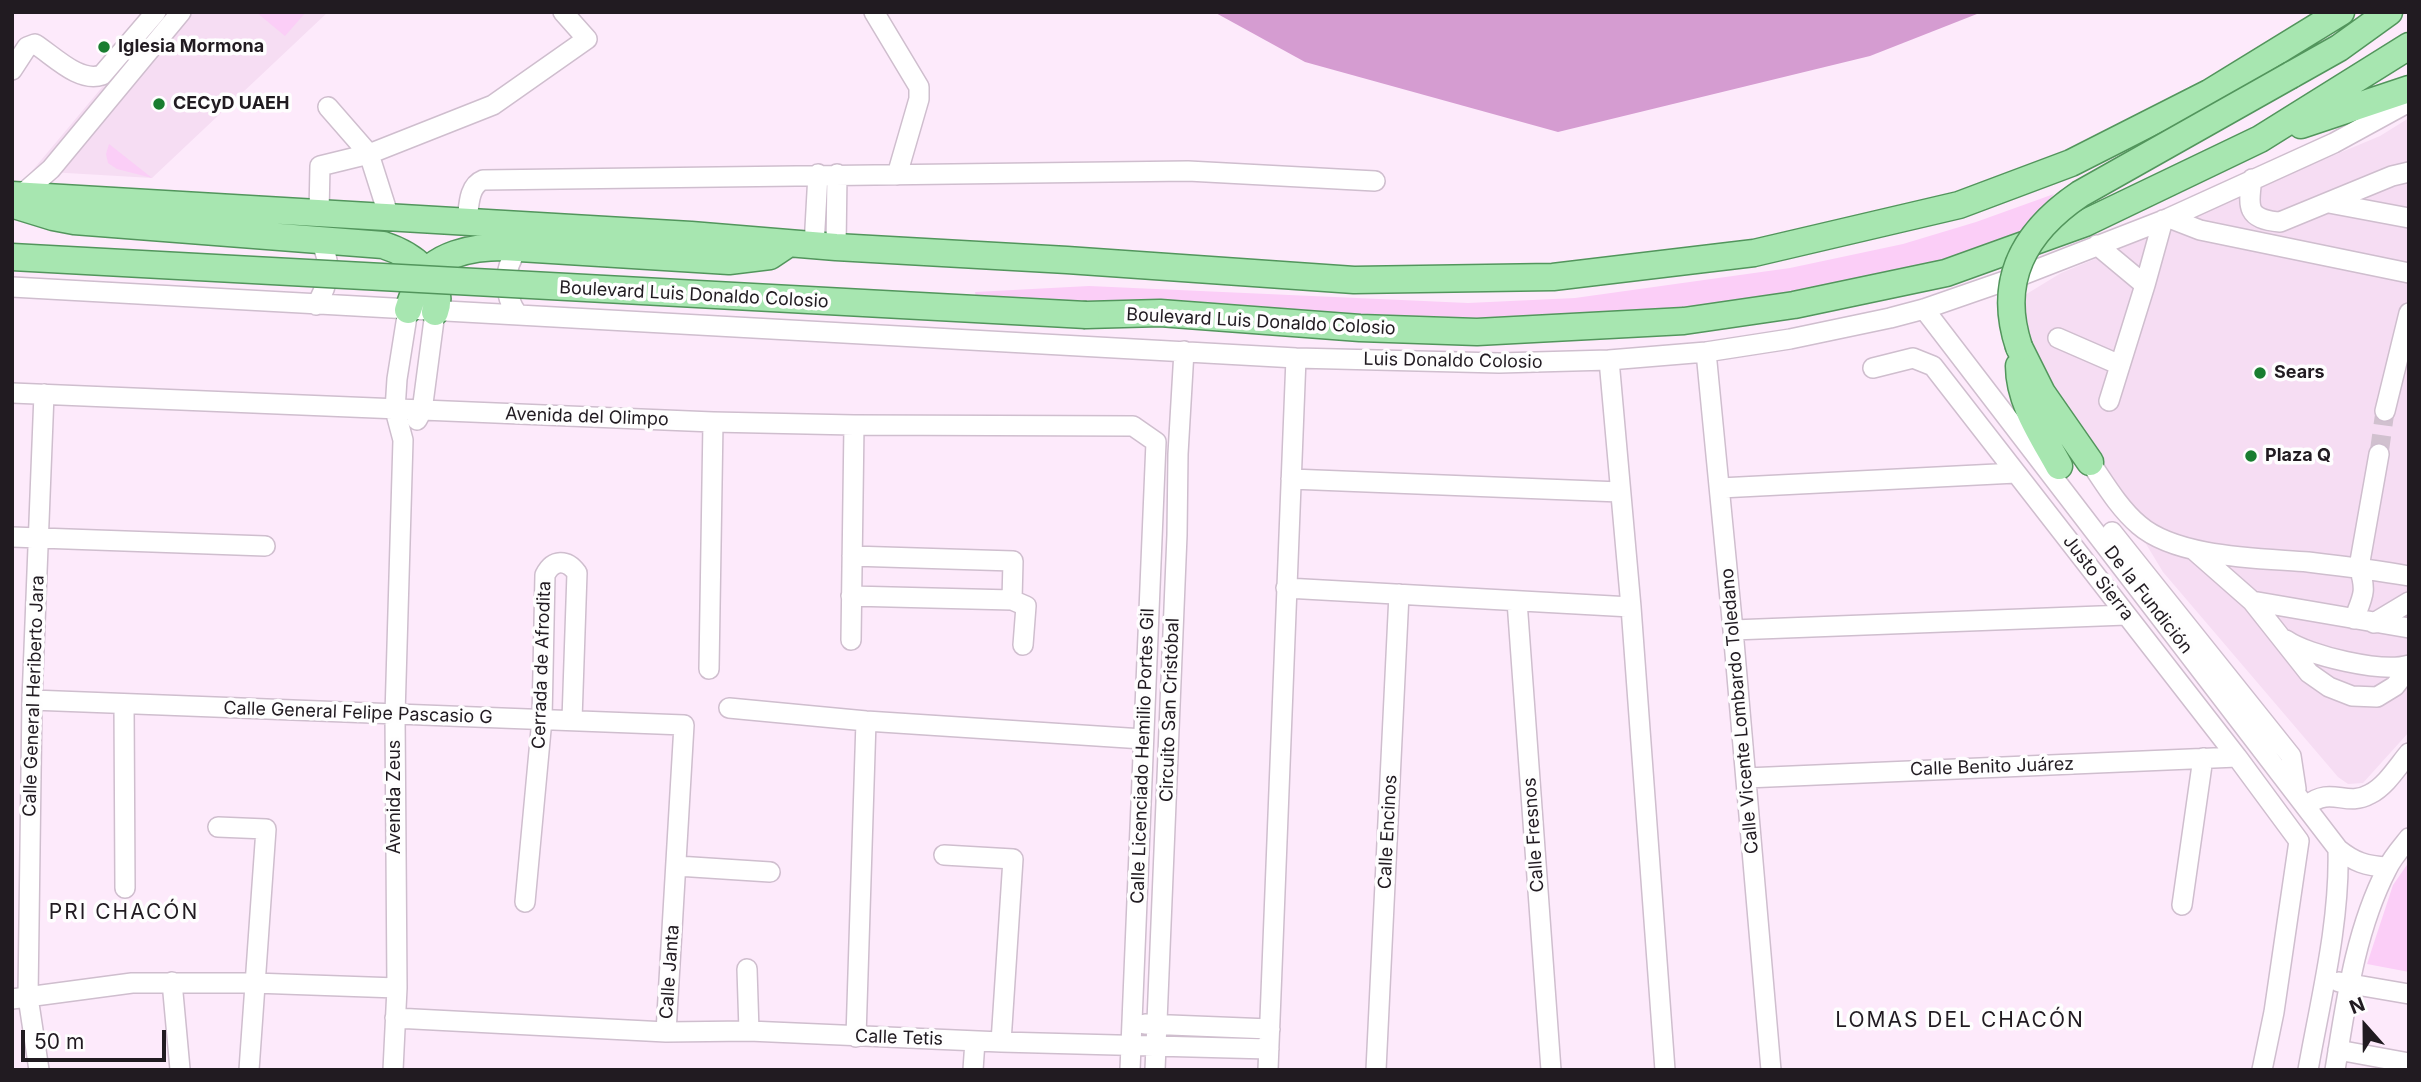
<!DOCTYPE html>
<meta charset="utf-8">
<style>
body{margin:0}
#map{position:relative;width:2421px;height:1082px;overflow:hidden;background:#fdeafb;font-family:Inter,sans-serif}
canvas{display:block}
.frame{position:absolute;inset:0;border:14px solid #211b21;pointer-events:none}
.north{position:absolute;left:2330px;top:991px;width:70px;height:70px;-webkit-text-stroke:5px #fefefe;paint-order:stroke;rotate:339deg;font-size:19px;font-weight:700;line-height:28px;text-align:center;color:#211b21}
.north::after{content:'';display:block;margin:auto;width:24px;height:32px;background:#211b21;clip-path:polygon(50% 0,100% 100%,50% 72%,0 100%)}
.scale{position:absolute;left:21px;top:1030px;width:145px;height:32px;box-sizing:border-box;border:4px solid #211b21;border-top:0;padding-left:9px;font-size:21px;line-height:24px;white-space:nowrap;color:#211b21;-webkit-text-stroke:5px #fefefe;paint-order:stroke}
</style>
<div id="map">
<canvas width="2421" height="1082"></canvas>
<div class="frame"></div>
<div class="north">N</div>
<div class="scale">50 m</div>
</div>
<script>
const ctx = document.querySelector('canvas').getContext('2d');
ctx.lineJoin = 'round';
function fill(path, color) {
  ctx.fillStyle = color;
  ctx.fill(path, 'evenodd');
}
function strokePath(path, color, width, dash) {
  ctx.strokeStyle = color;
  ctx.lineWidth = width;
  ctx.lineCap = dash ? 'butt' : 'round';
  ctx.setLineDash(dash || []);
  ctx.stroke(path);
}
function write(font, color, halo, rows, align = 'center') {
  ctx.font = font + ' Inter,sans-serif';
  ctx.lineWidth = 7;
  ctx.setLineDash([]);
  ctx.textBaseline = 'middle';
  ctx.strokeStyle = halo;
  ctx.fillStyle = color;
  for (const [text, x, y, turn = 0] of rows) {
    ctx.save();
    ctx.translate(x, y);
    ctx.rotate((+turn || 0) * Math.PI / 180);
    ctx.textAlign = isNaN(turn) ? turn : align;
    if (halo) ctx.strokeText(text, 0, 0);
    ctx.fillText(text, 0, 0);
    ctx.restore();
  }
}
fill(new Path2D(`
 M 165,12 L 328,12 L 152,178 L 32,171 Z
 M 2409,118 L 2409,732 L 2363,783 L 2348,784 L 2338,777 L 2163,572 L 2023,341 L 2020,298 L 2061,273 L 2165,230 L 2181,219 L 2380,136 Z`), '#f6ddf3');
fill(new Path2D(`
 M 256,12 L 306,12 L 285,36 Z
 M 109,144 L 152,178 L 117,169 L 108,163 L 106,154 Z
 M 2054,194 L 2019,233 L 1921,267 L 1794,294 L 1673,314 L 1468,322 L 976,297 L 975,292 L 1089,286 L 1468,303 L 1575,298 L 1790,268 L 1903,244 L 1976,222 Z
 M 2409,862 L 2409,972 L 2367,964 L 2393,885 Z`), '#fbcef7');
fill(new Path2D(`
 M 1214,12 L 1982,12 L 1870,56 L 1558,132 L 1305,62 Z`), '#d59cd1');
strokePath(new Path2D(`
 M 2379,454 L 2385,411`), '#d1c1cf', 19, [19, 10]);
const minor = new Path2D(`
 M 874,12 L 919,87 L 919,99 L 897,175
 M 12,70 L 27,47 L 35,44 C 54,56 79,83 102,75 L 156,12
 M 328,107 L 369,154 L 389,217
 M 2252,179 C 2248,207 2246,219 2280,222 L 2392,176 L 2409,172
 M 20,196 L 51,169 L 181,12
 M 2329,203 L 2409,218
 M 319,213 L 320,166 L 369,154 L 493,105 L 587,39 L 563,12
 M 2169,218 L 2200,230 L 2409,273
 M 467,221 C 469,207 468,186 483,180 L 1188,171 L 1375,181
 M 2097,245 L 2145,285 L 2109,401
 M 814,246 L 818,174
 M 836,247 L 837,174
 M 2145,285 L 2163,220
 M 12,287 L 1296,358 L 1499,363 L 1609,360 L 1706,352 L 1790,339 L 1890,318 L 1924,309 L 2025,274 L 2169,218 L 2334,143 L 2409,102
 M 316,305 C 330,283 332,263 320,240
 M 1924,309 L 2338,849 C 2354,862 2366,866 2387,867
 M 518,315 C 502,293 503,270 518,248
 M 2058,338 L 2120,365
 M 1706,352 L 1733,630 L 1771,1070
 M 1609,360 L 1631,607 L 1665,1070
 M 1873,368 L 1913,358 L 1933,366 L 2237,757 L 2299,841 L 2274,1012 L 2262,1070
 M 12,393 L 713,422 L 854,425 L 1133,426 L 1156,442 L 1130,1070
 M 2385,411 L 2409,313
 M 417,420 L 422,411 L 435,312
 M 2090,462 C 2105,484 2119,508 2139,525 C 2177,558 2260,558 2308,562 C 2342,566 2375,570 2409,576
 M 1291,479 L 1620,492
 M 1720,488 L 2016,473
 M 2112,532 L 2291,756 L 2296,789
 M 12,537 L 265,546
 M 2194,550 L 2252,601 L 2309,673 L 2329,687 L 2352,696 L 2377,697 L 2395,686 L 2409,668
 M 852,556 L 1013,561 L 1012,600
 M 1286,588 L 1631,607
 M 851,596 L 1012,600 L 1026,606 L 1023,645
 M 1517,601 L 1551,1070
 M 2252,601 L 2409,628
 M 2354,619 C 2363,596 2367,592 2359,567 L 2379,454
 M 2374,623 L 2409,602
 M 1733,630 L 2126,615
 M 851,640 L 854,425
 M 2286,640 C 2309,656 2382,673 2409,665
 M 709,669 L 713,422
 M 32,700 L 684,725 L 666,1032
 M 124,704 L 125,888
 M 729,708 L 866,721 L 1143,739
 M 1746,778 L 2237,757
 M 2306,806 C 2332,785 2345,808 2370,794 C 2386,786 2398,766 2409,753
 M 218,827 L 266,829 L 249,1070
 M 944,855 L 1013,859 L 1001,1042
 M 677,866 L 770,872
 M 525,902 L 542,719 L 545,575 C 553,559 567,559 577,573 L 572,720
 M 2182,905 L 2203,758
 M 747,969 L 749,1031
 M 172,982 L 180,1069
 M 2339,982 L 2409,994
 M 12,999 L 132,983 L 254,983 L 397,988
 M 395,1018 L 666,1032 L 749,1031 L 1001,1042 L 1269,1049
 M 1145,1024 L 1270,1029
 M 856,1037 L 866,721
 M 2338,1050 L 2409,1063
 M 39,1070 L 28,997 L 32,700 L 44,394
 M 393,1070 L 397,988 L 395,715 L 403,440 L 395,410 L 397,379 L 408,310
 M 973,1070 L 975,1041
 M 1155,1070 L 1177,535 L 1178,454 L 1184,351
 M 1268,1070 L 1296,358
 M 1376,1070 L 1399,594
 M 2308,1070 C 2321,997 2340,923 2338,849
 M 2335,1070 C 2346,1002 2355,931 2387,869 C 2392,858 2401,848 2409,838`);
const major = new Path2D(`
 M 2291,75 L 2339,48 L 2389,12
 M 2301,125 L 2409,89
 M 12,195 L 691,235 L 836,247 L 1067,260 L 1354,280 L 1553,277 L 1754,253 L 1959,205 L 2071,163 L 2209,93 L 2341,12
 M 14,205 L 53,217 L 74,221 L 383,245 C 411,254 447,278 435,312
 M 408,310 C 411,301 414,292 418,283 C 434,254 473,247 503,247 L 729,261 L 770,256 L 788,244
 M 1086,315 L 1160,313 L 1360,328 L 1477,332 L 1684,321 L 1794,305 L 1946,273 L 2085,223 L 2260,139 L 2409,46
 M 2019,347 L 2042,393 L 2090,462
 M 2019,366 C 2019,402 2042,435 2059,466`);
strokePath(minor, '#cfbece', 22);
strokePath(major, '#52955c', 29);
strokePath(minor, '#fff', 19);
strokePath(major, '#a7e6b0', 26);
const majorBridge = new Path2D(`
 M 12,257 L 1086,315
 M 2019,347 C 1997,281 2024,232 2080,194 L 2291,75`);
strokePath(majorBridge, '#52955c', 29, []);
strokePath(majorBridge, '#a7e6b0', 26);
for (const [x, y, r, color] of [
 [104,47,7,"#197d30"],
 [159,104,7,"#197d30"],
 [2260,373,7,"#197d30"],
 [2251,456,7,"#197d30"]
]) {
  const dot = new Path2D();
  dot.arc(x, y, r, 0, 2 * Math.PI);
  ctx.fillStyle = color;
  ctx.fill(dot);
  strokePath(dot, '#fefefe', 2.5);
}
write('bold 18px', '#211b21', '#fefefe', [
 ["Iglesia Mormona",118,47],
 ["CECyD UAEH",173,104],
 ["Sears",2274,373],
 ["Plaza Q",2265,456]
], 'left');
write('18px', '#211b21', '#fefefe', [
 ["Boulevard Luis Donaldo Colosio",694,295,3],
 ["Boulevard Luis Donaldo Colosio",1261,322,3],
 ["Luis Donaldo Colosio",1453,361,1],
 ["Avenida del Olimpo",587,417,2],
 ["Justo Sierra",2098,578,52],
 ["De la Fundición",2148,600,52],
 ["Cerrada de Afrodita",542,665,-88],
 ["Calle General Heriberto Jara",34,696,-88],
 ["Circuito San Cristóbal",1170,710,-88],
 ["Calle Vicente Lombardo Toledano",1740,711,-95],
 ["Calle General Felipe Pascasio G",358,713,2],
 ["Calle Licenciado Hemilio Portes Gil",1143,756,-88],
 ["Calle Benito Juárez",1992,767,-2],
 ["Avenida Zeus",395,797,-90],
 ["Calle Encinos",1388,832,-87],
 ["Calle Fresnos",1534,835,-94],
 ["Calle Janta",670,972,-86],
 ["Calle Tetis",899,1038,2]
]);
ctx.letterSpacing = '2px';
write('21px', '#211b21', '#fefefe', [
 ["PRI CHACÓN",124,913],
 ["LOMAS DEL CHACÓN",1960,1021]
]);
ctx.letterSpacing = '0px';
</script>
